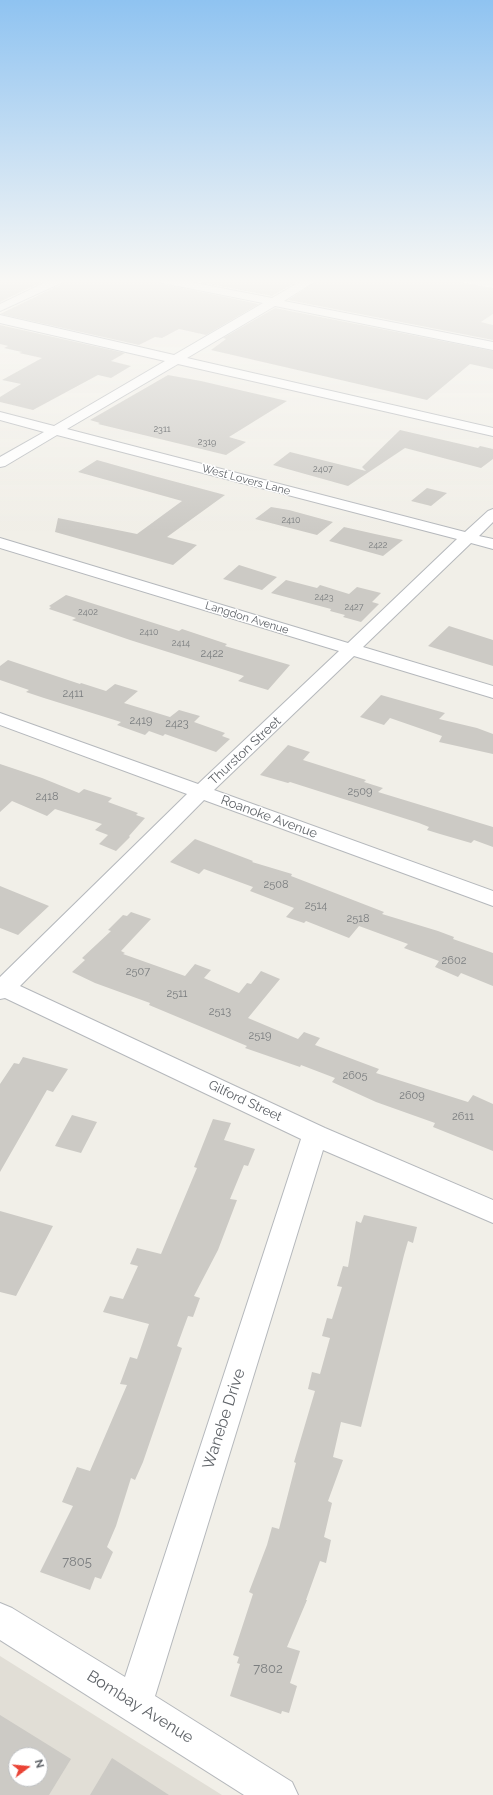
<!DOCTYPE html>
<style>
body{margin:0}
#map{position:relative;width:493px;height:1795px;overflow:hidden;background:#f1efe8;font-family:Raleway,sans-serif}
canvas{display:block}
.north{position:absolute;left:8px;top:1747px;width:40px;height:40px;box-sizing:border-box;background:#fff;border:1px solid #bfc1c3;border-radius:50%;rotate:74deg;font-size:11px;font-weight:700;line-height:16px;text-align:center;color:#5f6368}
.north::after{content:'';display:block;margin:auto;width:14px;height:18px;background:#ea4335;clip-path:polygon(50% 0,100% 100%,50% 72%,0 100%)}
</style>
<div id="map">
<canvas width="493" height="1795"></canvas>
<div class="north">N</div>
</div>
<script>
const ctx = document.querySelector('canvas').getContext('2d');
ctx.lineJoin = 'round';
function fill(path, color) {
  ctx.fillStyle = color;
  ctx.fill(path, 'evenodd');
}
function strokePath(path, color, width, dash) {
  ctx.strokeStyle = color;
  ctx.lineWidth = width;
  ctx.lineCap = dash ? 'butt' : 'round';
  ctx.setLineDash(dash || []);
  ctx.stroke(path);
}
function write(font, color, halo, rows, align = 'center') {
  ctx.font = font + ' Raleway,sans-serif';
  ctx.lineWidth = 3;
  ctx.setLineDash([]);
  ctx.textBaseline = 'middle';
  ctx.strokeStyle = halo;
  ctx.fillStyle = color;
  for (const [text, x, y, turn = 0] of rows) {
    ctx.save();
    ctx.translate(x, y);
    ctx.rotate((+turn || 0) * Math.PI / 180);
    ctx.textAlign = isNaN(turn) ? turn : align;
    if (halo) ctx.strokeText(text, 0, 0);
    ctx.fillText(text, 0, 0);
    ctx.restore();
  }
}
fill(new Path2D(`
 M 0,1656 L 222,1795 L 0,1795 ZM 16,1755 L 40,1755 L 40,1779 L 16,1779 Z`), '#e1ded6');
fill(new Path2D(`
 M 0,280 L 46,280 L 0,302 Z
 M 66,280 L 156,280 L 163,284 L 259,304 L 206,335 L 179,329 L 162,338 L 155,337 L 139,345 L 0,314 L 64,283 Z
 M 188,280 L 300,280 L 272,296 Z
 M 318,280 L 451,280 L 493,288 L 493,314 L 481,322 L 493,325 L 493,340 L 288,300 Z
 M 275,308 L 493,351 L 493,369 L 470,364 L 427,400 L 211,350 L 226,339 L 223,338 Z
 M 0,325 L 125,353 L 111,361 L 131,366 L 111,378 L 98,375 L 33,410 L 0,402 L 0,397 L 21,384 L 2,380 L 42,358 L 19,353 L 22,352 L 4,348 L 8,346 L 0,344 Z
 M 168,375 L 201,381 L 287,401 L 229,437 L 246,442 L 226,455 L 98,424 L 100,423 L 90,420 Z
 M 400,430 L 478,448 L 480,446 L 493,449 L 493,459 L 481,468 L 405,448 L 348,486 L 273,465 L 290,452 L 366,471 L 362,467 Z
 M 97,460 L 154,476 L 225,495 L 167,537 L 197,545 L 173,565 L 55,532 L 58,518 L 137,534 L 182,501 L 78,472 Z
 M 427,488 L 447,493 L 431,506 L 411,501 Z
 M 271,507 L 289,510 L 333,522 L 317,535 L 255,519 Z
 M 344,527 L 375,534 L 403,540 L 383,556 L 329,541 Z
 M 239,565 L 277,577 L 262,590 L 223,579 Z
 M 286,580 L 317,588 L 320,585 L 349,594 L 357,587 L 381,593 L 372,602 L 379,604 L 361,622 L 343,617 L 345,615 L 330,611 L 331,609 L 271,593 Z
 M 66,595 L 179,631 L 182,629 L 227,644 L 225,646 L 290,665 L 268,690 L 238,681 L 244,676 L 130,640 L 72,620 L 76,618 L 49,609 L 51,607 L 49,606 Z
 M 449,626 L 493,640 L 493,666 L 428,646 Z
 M 8,660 L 80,684 L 81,683 L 106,691 L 115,684 L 138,691 L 124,703 L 170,717 L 179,710 L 200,716 L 194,722 L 225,733 L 222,736 L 230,739 L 216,752 L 165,734 L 163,736 L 149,731 L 145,735 L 117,725 L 121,722 L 44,698 L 26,692 L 29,690 L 0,680 L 0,666 Z
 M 381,695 L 445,713 L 439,719 L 477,728 L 493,734 L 493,754 L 439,742 L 442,736 L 390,718 L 384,725 L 360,717 Z
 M 288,745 L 310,752 L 303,760 L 366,780 L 364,782 L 383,788 L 378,792 L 493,827 L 493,847 L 474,840 L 471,843 L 440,834 L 427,830 L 429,827 L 419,823 L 290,782 L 288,783 L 260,775 Z
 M 0,764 L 42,778 L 79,793 L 84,789 L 112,798 L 108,802 L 138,813 L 136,815 L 145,818 L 129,836 L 130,837 L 116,851 L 99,844 L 108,835 L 95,830 L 102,824 L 55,809 L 47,816 L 12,801 L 0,812 Z
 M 195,839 L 253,861 L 252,862 L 292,874 L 291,876 L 384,912 L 382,914 L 438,931 L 454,937 L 453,939 L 493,953 L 493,986 L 461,973 L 458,977 L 435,967 L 439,961 L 404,948 L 408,944 L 359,926 L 349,938 L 306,921 L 304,923 L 286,917 L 294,908 L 250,891 L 253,887 L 204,869 L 199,874 L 170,862 Z
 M 0,886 L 49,906 L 18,935 L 0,928 Z
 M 131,912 L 151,919 L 121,951 L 125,953 L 123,954 L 185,976 L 195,964 L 211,970 L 204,978 L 239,993 L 247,983 L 251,984 L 261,971 L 280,979 L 248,1018 L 298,1039 L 304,1032 L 320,1038 L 315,1045 L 379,1069 L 376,1073 L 468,1102 L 473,1095 L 493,1104 L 493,1151 L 433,1127 L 435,1123 L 376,1102 L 332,1082 L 335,1078 L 301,1065 L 300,1067 L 245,1048 L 247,1046 L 149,1005 L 150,1003 L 95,983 L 72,972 L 85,960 L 82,958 L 111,931 L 108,930 L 123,915 L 127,916 Z
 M 23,1057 L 68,1069 L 53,1092 L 47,1090 L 0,1172 L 0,1084 L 14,1063 L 19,1064 Z
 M 72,1115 L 97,1122 L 81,1153 L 55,1146 Z
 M 213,1119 L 231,1123 L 224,1140 L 255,1149 L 248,1166 L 244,1165 L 230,1199 L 237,1200 L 218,1250 L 194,1296 L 200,1298 L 193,1317 L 188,1316 L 177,1346 L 182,1348 L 143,1462 L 135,1480 L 131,1478 L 116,1526 L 107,1547 L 113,1552 L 101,1579 L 95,1577 L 90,1590 L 40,1572 L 73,1506 L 62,1502 L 77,1467 L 90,1471 L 127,1385 L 120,1384 L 130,1357 L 137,1359 L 149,1324 L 103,1312 L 110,1296 L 123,1299 L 138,1266 L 130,1264 L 137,1248 L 161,1254 L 197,1168 L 194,1167 Z
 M 0,1211 L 53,1226 L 16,1296 L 0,1292 Z
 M 364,1215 L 417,1227 L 413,1243 L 408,1241 L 404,1255 L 361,1427 L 341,1422 L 333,1457 L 343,1460 L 328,1501 L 332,1503 L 324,1537 L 331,1540 L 326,1563 L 320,1561 L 306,1600 L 307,1600 L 287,1647 L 300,1651 L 290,1683 L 297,1686 L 289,1713 L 282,1711 L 281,1714 L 230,1696 L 240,1664 L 237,1663 L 239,1657 L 233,1655 L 253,1594 L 249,1592 L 267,1545 L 272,1527 L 279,1529 L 296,1463 L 294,1462 L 315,1391 L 308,1389 L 312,1372 L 320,1374 L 330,1338 L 322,1336 L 327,1318 L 332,1319 L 342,1287 L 337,1286 L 343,1266 L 348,1267 L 356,1221 L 361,1223 Z
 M 0,1715 L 71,1759 L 49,1795 L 0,1795 ZM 16,1755 L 40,1755 L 40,1779 L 16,1779 Z
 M 112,1758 L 169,1795 L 90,1795 Z`), '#cccac5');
const minor = new Path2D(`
 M 50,280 L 65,280 L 63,282 L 0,311 L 0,304 Z
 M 157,280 L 180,280 L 272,298 L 303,280 L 317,280 L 284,301 L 493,342 L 493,350 L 275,306 L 187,358 L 493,428 L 493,436 L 178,364 L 67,429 L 465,532 L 488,511 L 493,509 L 493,522 L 479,536 L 493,539 L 493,549 L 471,543 L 363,647 L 493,686 L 493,698 L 354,656 L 214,790 L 493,891 L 493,906 L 204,800 L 20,986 L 325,1128 L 493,1200 L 493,1223 L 323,1150 L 155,1696 L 292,1782 L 298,1795 L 244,1795 L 0,1640 L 0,1603 L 12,1608 L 125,1677 L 301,1139 L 5,998 L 0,999 L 0,977 L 187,794 L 0,725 L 0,713 L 198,784 L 339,651 L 0,548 L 0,538 L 348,643 L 457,539 L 57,435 L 5,466 L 0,467 L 0,457 L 44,432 L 0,420 L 0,412 L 54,426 L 165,361 L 0,323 L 0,315 L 174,355 L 263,303 L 163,283 Z`);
strokePath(minor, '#b5b8bc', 2);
fill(minor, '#fff');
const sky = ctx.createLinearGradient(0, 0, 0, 531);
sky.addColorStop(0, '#8fc3f1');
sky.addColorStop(0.53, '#f9f8f5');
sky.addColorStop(1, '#f9f8f500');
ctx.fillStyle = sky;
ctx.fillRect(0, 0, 493, 531);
write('9px', '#7a7d7f', null, [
 ["2311",162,429],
 ["2319",207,442],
 ["2407",323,469],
 ["2410",291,520],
 ["2422",378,545],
 ["2423",324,597],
 ["2427",354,607],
 ["2402",88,612],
 ["2410",149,632],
 ["2414",181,643]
]);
write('11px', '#5f6368', '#fff', [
 ["West Lovers Lane",246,480,15],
 ["Langdon Avenue",247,618,17]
]);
write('11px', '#7a7d7f', null, [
 ["2422",212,654],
 ["2411",73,694],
 ["2419",141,721],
 ["2423",177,724],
 ["2509",360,792],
 ["2418",47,797],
 ["2508",276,885],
 ["2514",316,906],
 ["2518",358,919],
 ["2602",454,961],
 ["2507",138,972],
 ["2511",177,994],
 ["2513",220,1012],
 ["2519",260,1036],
 ["2605",355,1076],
 ["2609",412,1096],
 ["2611",463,1117]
]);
write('13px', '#5f6368', '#fff', [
 ["Thurston Street",245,751,-43],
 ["Roanoke Avenue",269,817,20],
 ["Gilford Street",245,1101,25]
]);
write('13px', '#7a7d7f', null, [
 ["7805",77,1562],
 ["7802",268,1669]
]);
write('16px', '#5f6368', '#fff', [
 ["Wanebe Drive",224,1419,-72],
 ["Bombay Avenue",140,1707,32]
]);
</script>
